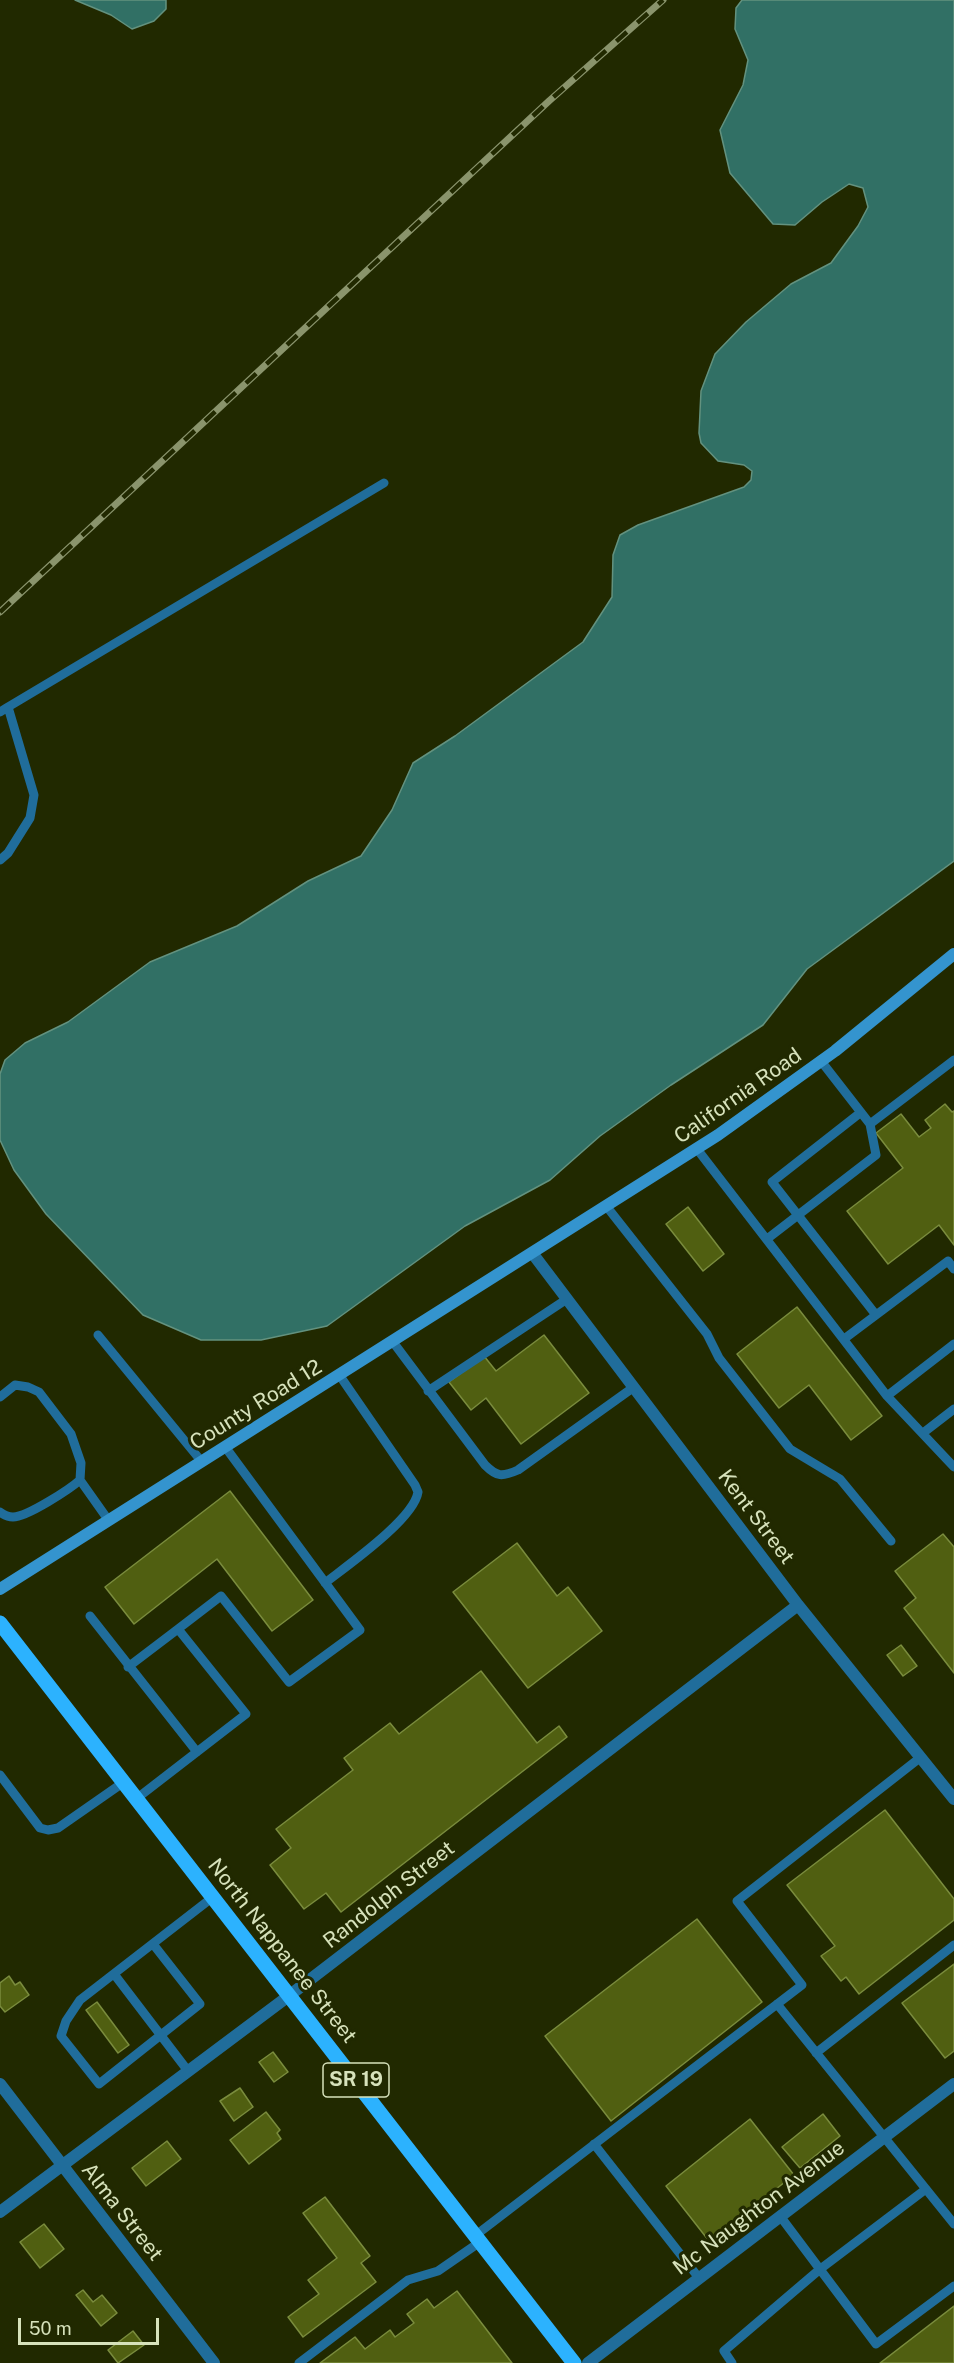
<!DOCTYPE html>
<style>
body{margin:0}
#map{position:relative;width:954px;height:2363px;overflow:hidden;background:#212900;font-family:"Public Sans",sans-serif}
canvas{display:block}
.scale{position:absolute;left:18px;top:2318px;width:141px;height:27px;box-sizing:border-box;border:3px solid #d7e2bb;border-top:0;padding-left:8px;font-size:18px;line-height:21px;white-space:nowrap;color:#d7e2bb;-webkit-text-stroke:4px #212900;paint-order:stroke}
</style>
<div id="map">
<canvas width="954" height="2363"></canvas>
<div class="scale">50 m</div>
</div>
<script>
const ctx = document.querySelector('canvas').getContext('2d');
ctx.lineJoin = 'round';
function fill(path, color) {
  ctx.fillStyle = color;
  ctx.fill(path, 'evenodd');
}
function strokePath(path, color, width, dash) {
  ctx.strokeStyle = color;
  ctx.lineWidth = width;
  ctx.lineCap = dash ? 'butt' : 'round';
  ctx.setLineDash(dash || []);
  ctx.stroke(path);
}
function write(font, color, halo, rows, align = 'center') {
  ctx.font = font + ' "Public Sans",sans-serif';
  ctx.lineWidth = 6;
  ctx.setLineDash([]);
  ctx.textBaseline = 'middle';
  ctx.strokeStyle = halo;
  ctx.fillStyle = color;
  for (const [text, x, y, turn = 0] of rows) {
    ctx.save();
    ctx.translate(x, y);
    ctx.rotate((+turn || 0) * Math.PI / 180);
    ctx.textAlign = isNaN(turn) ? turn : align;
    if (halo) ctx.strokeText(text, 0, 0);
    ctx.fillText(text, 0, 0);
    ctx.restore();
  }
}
const water = new Path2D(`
 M 75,0 L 166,0 L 166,9 L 154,21 L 132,29 L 111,15 Z
 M 742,0 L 954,0 L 954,861 L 807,969 L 763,1025 L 671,1085 L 600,1136 L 550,1180 L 465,1226 L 327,1326 L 261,1340 L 201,1340 L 143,1315 L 46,1214 L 14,1170 L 0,1140 L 0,1074 L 5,1060 L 25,1043 L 68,1022 L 150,962 L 237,926 L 308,881 L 361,856 L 392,810 L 413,763 L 455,736 L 583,642 L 612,597 L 613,555 L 620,535 L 638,525 L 744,487 L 751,480 L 752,471 L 744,465 L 718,461 L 701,443 L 699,433 L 701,391 L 715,354 L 746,322 L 791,284 L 831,263 L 858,226 L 868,207 L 863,188 L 849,184 L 822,202 L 795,225 L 773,224 L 730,173 L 720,130 L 743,85 L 748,60 L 735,29 L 736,8 Z`);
fill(water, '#317065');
strokePath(water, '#63927f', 1.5);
const building = new Path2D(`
 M 945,1104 L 952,1112 L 954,1111 L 954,1245 L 939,1225 L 888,1264 L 847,1211 L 903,1168 L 876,1133 L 901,1114 L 919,1137 L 931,1128 L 925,1120 Z
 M 688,1207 L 724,1254 L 703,1271 L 666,1224 Z
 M 797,1307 L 882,1416 L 851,1440 L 809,1385 L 779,1408 L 737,1354 Z
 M 544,1335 L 589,1393 L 521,1444 L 486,1398 L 471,1410 L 449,1382 L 484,1356 L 496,1371 Z
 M 230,1491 L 313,1600 L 272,1631 L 217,1559 L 134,1624 L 105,1587 Z
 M 943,1534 L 954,1547 L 954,1673 L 904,1608 L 916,1598 L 895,1571 Z
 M 517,1543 L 557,1596 L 568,1587 L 602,1631 L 528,1688 L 453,1592 Z
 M 901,1645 L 917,1666 L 903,1676 L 887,1655 Z
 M 481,1671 L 537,1743 L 559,1726 L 567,1737 L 341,1912 L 326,1893 L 304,1909 L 270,1865 L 291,1848 L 276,1829 L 353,1770 L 344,1758 L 390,1723 L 399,1734 Z
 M 885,1810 L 954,1899 L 954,1920 L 859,1994 L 846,1977 L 841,1981 L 821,1956 L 835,1946 L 787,1885 Z
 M 697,1919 L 762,2002 L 611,2121 L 545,2036 Z
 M 954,1964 L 954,2051 L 945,2058 L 902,2003 Z
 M 9,1976 L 15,1985 L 20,1982 L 29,1995 L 5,2012 L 0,2006 L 0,1983 Z
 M 97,2002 L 129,2045 L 118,2053 L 86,2010 Z
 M 273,2052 L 288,2072 L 274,2082 L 259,2062 Z
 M 240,2088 L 253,2107 L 234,2121 L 220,2101 Z
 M 266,2112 L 280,2130 L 277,2133 L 281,2139 L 249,2164 L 230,2140 Z
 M 823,2114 L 840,2136 L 800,2168 L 782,2147 Z
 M 750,2119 L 794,2175 L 709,2241 L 666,2186 Z
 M 167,2141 L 181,2159 L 146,2186 L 132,2168 Z
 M 325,2197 L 370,2256 L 361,2263 L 376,2282 L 303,2337 L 288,2317 L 319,2294 L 308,2280 L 337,2258 L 303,2213 Z
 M 44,2224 L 64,2249 L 40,2268 L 20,2242 Z
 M 83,2290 L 93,2302 L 102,2295 L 117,2313 L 101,2326 L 76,2295 Z
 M 457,2291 L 512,2363 L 320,2363 L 355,2337 L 365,2349 L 390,2330 L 395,2337 L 414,2323 L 407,2314 L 427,2299 L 434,2308 Z
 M 954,2306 L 954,2363 L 880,2363 Z
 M 133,2331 L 144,2345 L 118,2363 L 108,2350 Z`);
fill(building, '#505f11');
strokePath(building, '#7a8c3d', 1.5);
strokePath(new Path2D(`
 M 8,707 L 384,483
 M 0,712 L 8,707 L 34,795 L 30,818 L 8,853 L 0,860
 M 821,1061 L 870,1124 L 954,1060
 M 860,1113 L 772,1182 L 876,1315
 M 697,1149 L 887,1396 L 954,1467
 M 607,1207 L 707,1334 L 719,1358 L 790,1449 L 840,1479 L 891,1541
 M 767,1239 L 876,1155 L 870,1124
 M 98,1335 L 202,1462
 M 844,1339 L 948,1261 L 954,1269
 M 393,1342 L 485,1465 C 497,1477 502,1477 518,1470 L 634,1387
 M 428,1391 L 567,1299
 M 887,1396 L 954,1344
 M 0,1397 L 15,1385 L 28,1387 L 39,1392 L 71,1434 L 81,1463 L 80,1480 L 109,1521
 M 923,1433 L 954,1409
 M 0,1512 C 4,1515 9,1517 13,1517 C 27,1517 70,1489 80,1480
 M 325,1583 C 348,1565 414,1519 418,1492 L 415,1485 L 340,1376
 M 90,1616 L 197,1752
 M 128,1667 L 178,1629
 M 0,1775 L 40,1828 L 48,1830 L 58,1828 L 124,1782
 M 136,1799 L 246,1714 L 178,1629 L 221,1596 L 289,1682 L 360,1630 L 226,1448
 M 153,1944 L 200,2004 L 99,2084 L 61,2036 L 66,2021 L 80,2000 L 213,1897
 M 114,1974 L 188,2071
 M 777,2004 L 954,2224
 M 816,2053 L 954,1945
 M 594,2144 L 699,2278
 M 780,2216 L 876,2344 L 954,2286
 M 476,2235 L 802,1985 L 737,1901 L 921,1757
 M 299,2363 L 408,2280 L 438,2271 L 480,2242
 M 732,2363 L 724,2351 L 819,2270 L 926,2189`), '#206d9b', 9);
strokePath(new Path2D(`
 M 533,1254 L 798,1605 L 954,1799
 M 0,2084 L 214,2363
 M 0,2212 L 290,1995 L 798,1605
 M 588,2363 L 954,2084`), '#206d9b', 12);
strokePath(new Path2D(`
 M 0,1589 L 718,1135 L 835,1051 L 954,954`), '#3494ce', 12);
strokePath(new Path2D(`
 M 0,1623 L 574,2363`), '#2cb2fe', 15);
const rail = new Path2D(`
 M 0,612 L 549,101 L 663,0`);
strokePath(rail, '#8a946c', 7);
strokePath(rail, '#212900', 4.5, [14]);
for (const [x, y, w] of [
 [356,2080,66]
]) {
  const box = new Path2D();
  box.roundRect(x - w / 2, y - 17, w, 34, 4.5);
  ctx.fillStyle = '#212900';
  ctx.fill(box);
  strokePath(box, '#d7e2bb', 1.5);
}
write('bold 20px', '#d7e2bb', null, [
 ["SR 19",356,2080]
]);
write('21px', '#d7e2bb', '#212900', [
 ["California Road",738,1096,-35],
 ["County Road 12",256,1405,-32],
 ["Kent Street",756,1517,53],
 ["Randolph Street",389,1895,-38],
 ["North Nappanee Street",282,1951,52],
 ["Mc Naughton Avenue",759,2208,-37],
 ["Alma Street",122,2212,52]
]);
</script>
